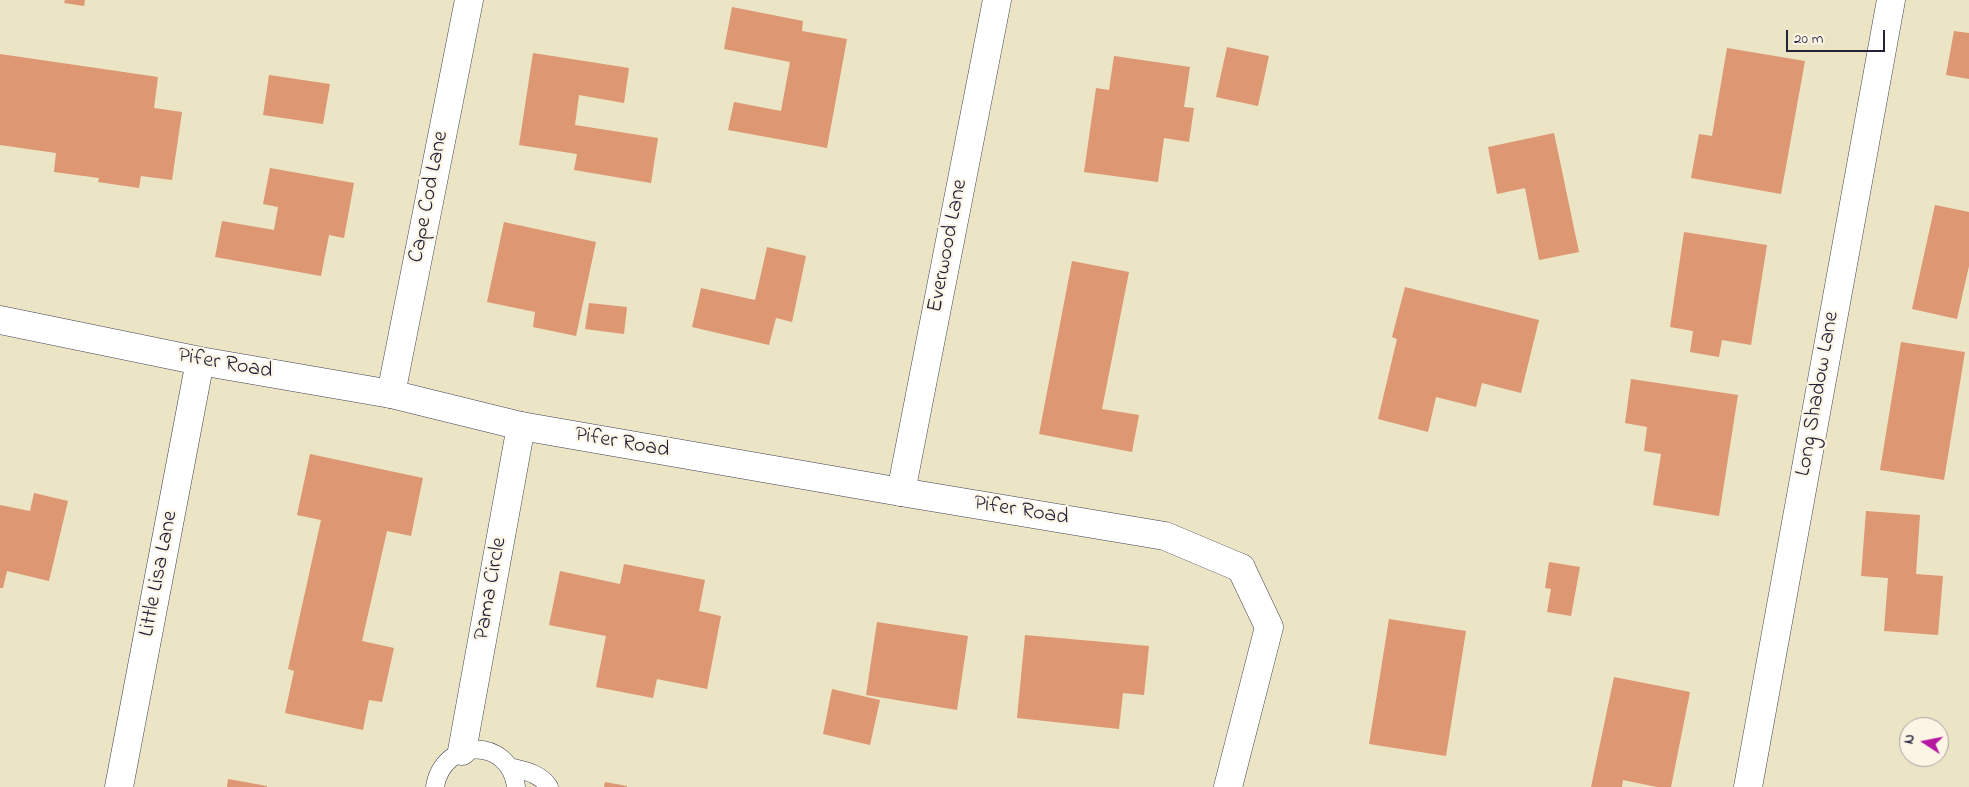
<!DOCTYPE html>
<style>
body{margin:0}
#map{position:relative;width:1969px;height:787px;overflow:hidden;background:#ebe4c5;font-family:"Indie Flower",sans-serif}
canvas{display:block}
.north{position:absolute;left:1899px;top:717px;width:50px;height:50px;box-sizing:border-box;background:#fcf5e5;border:1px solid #a5a1a1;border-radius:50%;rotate:281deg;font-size:14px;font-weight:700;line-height:20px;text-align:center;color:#22223b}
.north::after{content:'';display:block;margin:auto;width:18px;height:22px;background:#b5179e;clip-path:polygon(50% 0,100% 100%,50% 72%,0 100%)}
.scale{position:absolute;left:1786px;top:30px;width:99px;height:22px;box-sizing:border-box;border:2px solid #22223b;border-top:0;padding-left:6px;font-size:15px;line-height:18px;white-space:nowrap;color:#22223b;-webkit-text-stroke:4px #fcf5e5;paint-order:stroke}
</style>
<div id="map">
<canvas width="1969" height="787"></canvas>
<div class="north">N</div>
<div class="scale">20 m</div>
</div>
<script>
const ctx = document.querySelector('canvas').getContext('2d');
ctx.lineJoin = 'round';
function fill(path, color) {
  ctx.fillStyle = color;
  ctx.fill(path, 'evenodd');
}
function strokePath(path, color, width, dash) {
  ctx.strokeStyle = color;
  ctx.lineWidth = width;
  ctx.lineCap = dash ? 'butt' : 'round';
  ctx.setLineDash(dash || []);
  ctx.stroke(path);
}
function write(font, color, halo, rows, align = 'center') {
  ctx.font = font + ' "Indie Flower",sans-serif';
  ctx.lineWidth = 4.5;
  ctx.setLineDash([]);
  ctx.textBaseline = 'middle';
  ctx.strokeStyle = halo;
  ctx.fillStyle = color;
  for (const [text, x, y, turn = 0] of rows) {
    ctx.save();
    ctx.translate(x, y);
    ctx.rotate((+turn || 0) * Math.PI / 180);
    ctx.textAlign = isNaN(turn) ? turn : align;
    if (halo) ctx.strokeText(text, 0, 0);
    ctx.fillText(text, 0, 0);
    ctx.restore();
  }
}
fill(new Path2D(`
 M 65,0 L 85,0 L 84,6 L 64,3 Z
 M 732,7 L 803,21 L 802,31 L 847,39 L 827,148 L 728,130 L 734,102 L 781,111 L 790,62 L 724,49 Z
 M 1954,31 L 1969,33 L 1969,79 L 1946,75 Z
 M 1227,47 L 1269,56 L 1258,106 L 1216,97 Z
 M 1727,48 L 1805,61 L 1781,194 L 1691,178 L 1699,134 L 1712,136 Z
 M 533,53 L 629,68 L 624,103 L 579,95 L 575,125 L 658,138 L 651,183 L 574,170 L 577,154 L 519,145 Z
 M 0,54 L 158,77 L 154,108 L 182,112 L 172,180 L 141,176 L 139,188 L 98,182 L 99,178 L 54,172 L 56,153 L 0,145 Z
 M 1114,56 L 1190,67 L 1184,107 L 1194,108 L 1189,142 L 1164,138 L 1158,182 L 1084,172 L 1096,88 L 1109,90 Z
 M 269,75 L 330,84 L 323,124 L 263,115 Z
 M 1554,133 L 1579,252 L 1539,260 L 1525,188 L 1497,194 L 1488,147 Z
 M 270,168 L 354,183 L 344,238 L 329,235 L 321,276 L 215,257 L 222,221 L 274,230 L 278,207 L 263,204 Z
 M 1935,205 L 1969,212 L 1969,266 L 1957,319 L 1912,309 Z
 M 504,222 L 596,242 L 576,336 L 533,327 L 535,312 L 487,302 Z
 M 1684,232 L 1767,245 L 1751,345 L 1722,340 L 1719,357 L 1690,352 L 1693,331 L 1670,327 Z
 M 767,247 L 806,256 L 792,322 L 776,318 L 769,345 L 692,327 L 701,288 L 755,300 Z
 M 1072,261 L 1129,272 L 1102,409 L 1139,415 L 1132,452 L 1039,434 Z
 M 1405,287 L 1539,320 L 1521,393 L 1482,383 L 1476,407 L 1436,397 L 1428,432 L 1378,419 L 1397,339 L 1392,337 Z
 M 589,303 L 627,307 L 624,334 L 585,329 Z
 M 1901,342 L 1965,352 L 1944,480 L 1880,470 Z
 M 1631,379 L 1738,395 L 1719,516 L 1653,505 L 1661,454 L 1644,451 L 1647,427 L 1625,423 Z
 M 310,454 L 423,478 L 411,536 L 387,531 L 362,641 L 394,648 L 382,702 L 369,700 L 363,730 L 285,713 L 294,671 L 288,669 L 321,520 L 297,515 Z
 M 34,493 L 68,501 L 49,581 L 7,571 L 3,588 L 0,588 L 0,505 L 30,511 Z
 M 1866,511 L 1920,515 L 1916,574 L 1943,576 L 1938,635 L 1884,631 L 1888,578 L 1861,576 Z
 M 1549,562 L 1580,567 L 1571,616 L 1547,612 L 1551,589 L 1545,588 Z
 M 624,564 L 705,580 L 699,611 L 721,616 L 707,689 L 657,679 L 653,698 L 596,687 L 606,636 L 549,625 L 560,571 L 620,584 Z
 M 1389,619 L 1466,631 L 1446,756 L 1369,744 Z
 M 877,622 L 968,636 L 957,710 L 866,695 Z
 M 1025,635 L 1149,646 L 1144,695 L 1123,693 L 1119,729 L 1017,718 Z
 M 1614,677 L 1690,692 L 1671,787 L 1657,787 L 1623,780 L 1622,787 L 1591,787 Z
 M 832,689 L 880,700 L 870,745 L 823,734 Z
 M 228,779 L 267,786 L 267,787 L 227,787 Z
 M 605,782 L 627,786 L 627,787 L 604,787 Z`), '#dd9772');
const lane = new Path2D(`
 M 509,767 C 525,771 540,773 549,787
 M 435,787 C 443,737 510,737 516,787`);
const street = new Path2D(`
 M 391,394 L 469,0
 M 901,492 L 997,0
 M 462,751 L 521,426
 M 119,787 L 200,361
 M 1228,787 L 1269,627 L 1241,568
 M 1748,787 L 1891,0`);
const secondary = new Path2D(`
 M 0,320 L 200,361 L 391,394 L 521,426 L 901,492 L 1165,536 L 1241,568`);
strokePath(lane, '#403f50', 19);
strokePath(street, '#403f50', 29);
strokePath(secondary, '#403f50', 29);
strokePath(lane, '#fff', 18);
strokePath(street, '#fff', 28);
strokePath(secondary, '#fff', 28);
write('22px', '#22223b', '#fcf5e5', [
 ["Cape Cod Lane",430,197,-79],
 ["Everwood Lane",949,246,-79],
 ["Pifer Road",225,365,10],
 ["Long Shadow Lane",1819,394,-80],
 ["Pifer Road",622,444,10],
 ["Pifer Road",1021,512,9],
 ["Little Lisa Lane",160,574,-79],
 ["Pama Circle",492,589,-80]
]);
</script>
